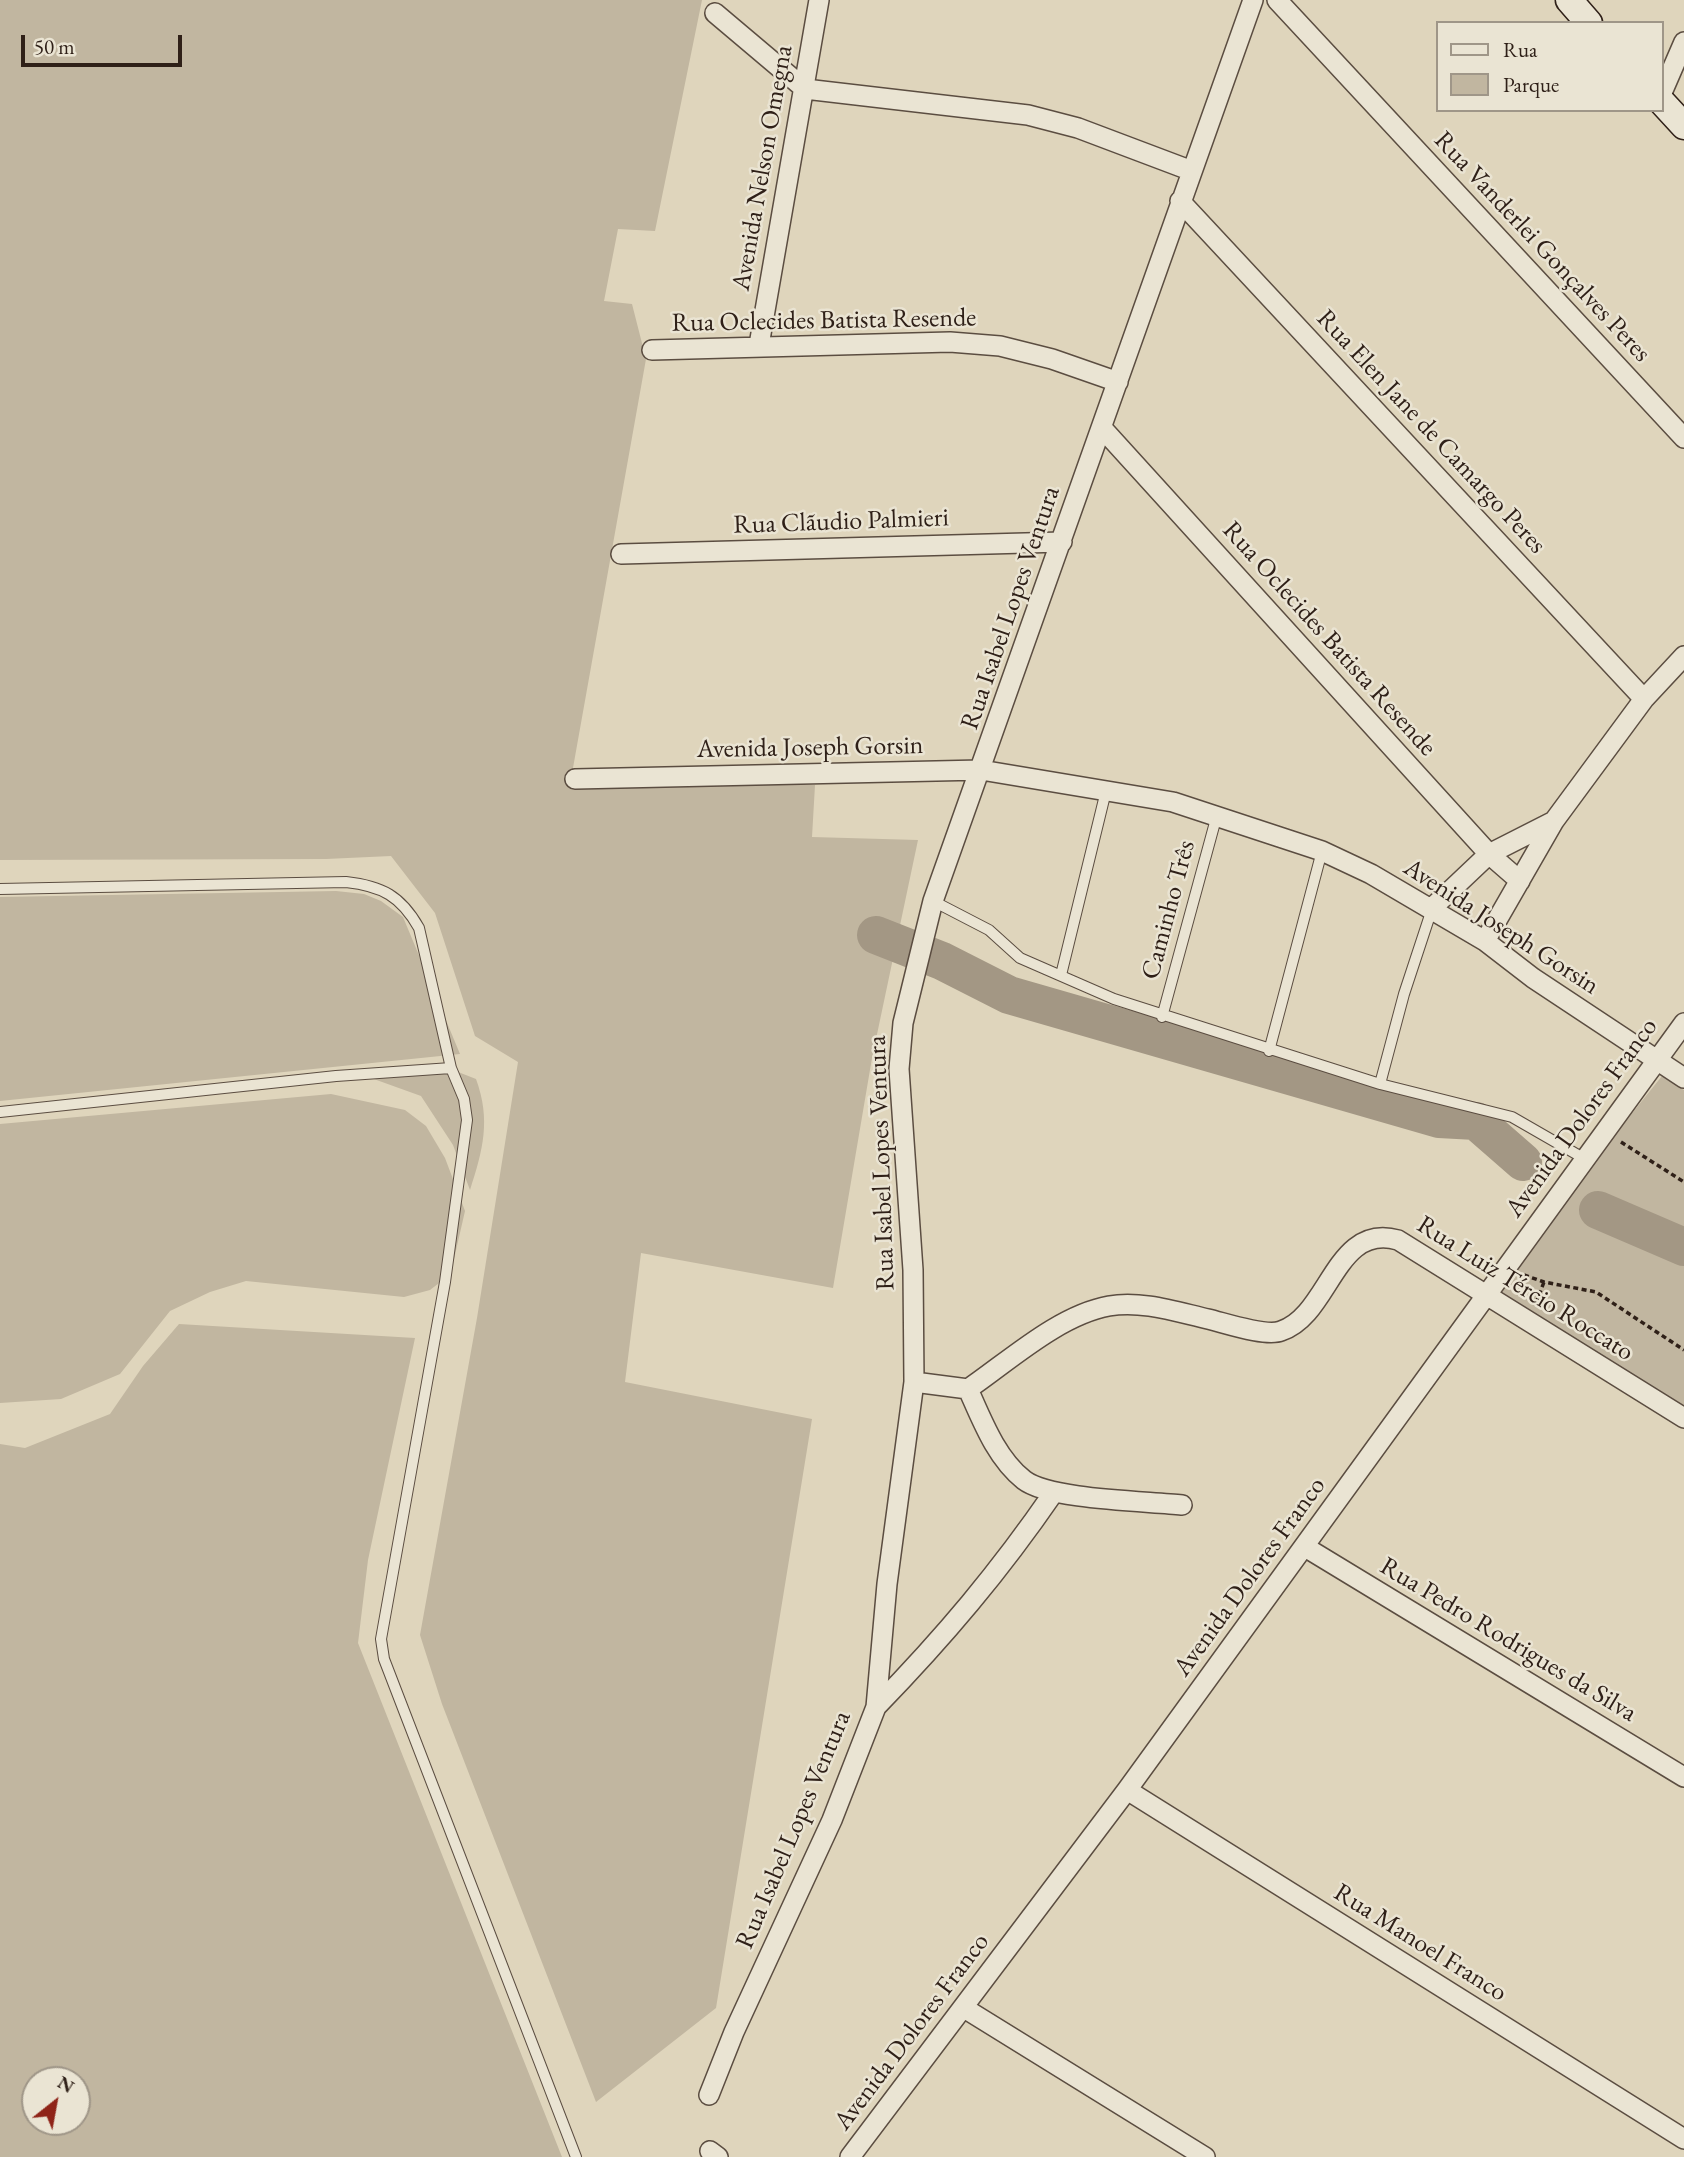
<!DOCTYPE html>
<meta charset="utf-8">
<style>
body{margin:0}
#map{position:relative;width:1684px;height:2157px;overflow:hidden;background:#dfd5bc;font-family:"EB Garamond",serif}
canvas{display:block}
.legend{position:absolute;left:1436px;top:21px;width:228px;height:91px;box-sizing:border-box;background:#eae4d3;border:2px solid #9f9688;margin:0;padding:9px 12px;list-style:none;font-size:21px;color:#2f2018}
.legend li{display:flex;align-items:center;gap:14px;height:35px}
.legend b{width:35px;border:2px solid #9f9688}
.north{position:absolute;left:21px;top:2066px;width:70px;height:70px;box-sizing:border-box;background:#eae4d3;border:2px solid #9f9688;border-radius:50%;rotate:31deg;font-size:19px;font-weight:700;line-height:28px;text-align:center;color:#2f2018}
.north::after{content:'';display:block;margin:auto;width:24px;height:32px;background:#8f2418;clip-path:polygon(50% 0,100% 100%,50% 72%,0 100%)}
.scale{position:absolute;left:21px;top:35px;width:161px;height:32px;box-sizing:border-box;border:4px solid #2f2018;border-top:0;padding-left:9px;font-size:21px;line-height:24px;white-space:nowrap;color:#2f2018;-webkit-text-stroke:5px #eae4d3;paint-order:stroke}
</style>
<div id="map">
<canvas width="1684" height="2157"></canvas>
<ul class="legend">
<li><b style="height:9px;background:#eae4d3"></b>Rua</li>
<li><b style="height:19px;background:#c1b6a0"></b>Parque</li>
</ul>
<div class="north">N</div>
<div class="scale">50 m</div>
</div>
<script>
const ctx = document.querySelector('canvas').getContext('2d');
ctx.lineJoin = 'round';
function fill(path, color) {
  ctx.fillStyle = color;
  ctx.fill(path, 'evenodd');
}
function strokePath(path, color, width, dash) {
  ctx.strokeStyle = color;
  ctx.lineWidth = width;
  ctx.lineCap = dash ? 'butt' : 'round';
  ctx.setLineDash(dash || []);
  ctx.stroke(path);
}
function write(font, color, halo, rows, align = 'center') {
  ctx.font = font + ' "EB Garamond",serif';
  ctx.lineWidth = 5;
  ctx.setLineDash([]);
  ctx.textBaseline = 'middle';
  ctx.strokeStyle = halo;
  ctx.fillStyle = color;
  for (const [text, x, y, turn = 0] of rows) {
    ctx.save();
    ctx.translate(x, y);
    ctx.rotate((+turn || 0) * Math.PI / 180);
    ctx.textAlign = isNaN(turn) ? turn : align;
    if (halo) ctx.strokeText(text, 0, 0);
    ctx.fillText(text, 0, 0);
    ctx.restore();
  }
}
fill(new Path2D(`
 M 0,0 L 702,0 L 655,231 L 618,229 L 604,301 L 632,304 L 646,359 L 571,779 L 815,785 L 812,837 L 918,840 L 872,1058 L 833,1288 L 641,1253 L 625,1382 L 812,1419 L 716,2008 L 596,2102 L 442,1704 L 420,1635 L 477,1318 L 518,1062 L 475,1036 L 435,913 L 391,856 L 326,859 L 0,860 Z
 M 336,891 L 364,894 L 381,901 L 403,917 L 460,1054 L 0,1101 L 0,897 Z
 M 453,1070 L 476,1079 C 491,1120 483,1150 470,1190 L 453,1145 L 421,1096 L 371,1078 Z
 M 1662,1076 L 1684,1090 L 1684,1410 L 1496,1294 L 1588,1168 Z
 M 331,1094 L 405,1110 L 426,1126 L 445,1158 L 465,1211 L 454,1259 L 443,1280 L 430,1290 L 404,1297 L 246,1281 L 210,1292 L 170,1311 L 120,1374 L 61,1399 L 0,1403 L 0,1124 Z
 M 179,1324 L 415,1338 L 368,1560 L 358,1643 L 562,2157 L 0,2157 L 0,1444 L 25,1448 L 110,1414 L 143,1366 ZM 35,2080 L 77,2080 L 77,2122 L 35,2122 Z`), '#c1b6a0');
strokePath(new Path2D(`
 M 876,935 L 942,961 L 1009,995 L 1439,1119 L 1476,1121 L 1523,1162
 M 1598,1210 L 1684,1247`), '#a39784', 38);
const lane = new Path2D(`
 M 0,889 L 346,882 C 382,886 401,896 419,928 L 451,1068 L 464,1099 L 467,1120 L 445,1282 L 381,1639 L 384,1659 L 576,2157
 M 933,901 L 989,930 L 1020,958 L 1114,999 L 1380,1084 L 1512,1117 L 1585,1159
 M 1061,975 L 1106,791
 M 1162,1017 L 1217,815
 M 1269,1051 L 1322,851
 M 1380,1084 L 1404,994 L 1432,909
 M 0,1112 L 336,1076 L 451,1068`);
const street = new Path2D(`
 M 1277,0 L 1684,438
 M 715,13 L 805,89 L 1028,115 L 1078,128 L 1192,171
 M 1661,95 L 1684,42
 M 1180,201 L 1644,699
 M 759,345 L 819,0
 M 652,350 L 950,342 L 1000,346 L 1052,359 L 1118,382
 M 1102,428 L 1489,854 L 1520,881
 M 621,554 L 1062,542
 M 575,779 L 981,770 L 1173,802 L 1322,851 L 1371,874 L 1485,941 L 1533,978 L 1684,1078
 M 1432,908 L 1489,854 L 1554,821
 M 1485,941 L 1554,821 L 1644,699 L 1684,656
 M 914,1382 L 968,1389 C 1009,1361 1059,1315 1109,1306 C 1141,1300 1177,1312 1208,1319 C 1225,1323 1266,1337 1281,1331 C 1330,1315 1335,1222 1398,1240 L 1684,1418
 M 968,1389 C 982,1420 996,1458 1024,1480 C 1050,1500 1146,1501 1182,1505
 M 1305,1547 L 1684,1777
 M 876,1707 C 944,1637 999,1572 1054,1492
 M 1127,1790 L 1684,2139
 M 964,2008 L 1205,2157
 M 709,2095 L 734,2032 L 832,1820 L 876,1707 L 887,1584 L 914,1382 L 913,1270 L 899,1069 L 903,1023 L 933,901 L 1253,0
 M 710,2151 L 718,2157
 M 850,2157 L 1127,1790 L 1684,1023`);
const secondary = new Path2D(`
 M 1569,0 L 1589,23
 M 1661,101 L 1684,126`);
strokePath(lane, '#5b4d41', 12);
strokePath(street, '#5b4d41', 22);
strokePath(secondary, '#2f2018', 29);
strokePath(new Path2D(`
 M 1621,1142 L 1684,1182
 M 1524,1275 L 1544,1282 L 1596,1292 L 1684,1350
 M 1536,1303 L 1544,1282`), '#2f2018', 3.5, [5, 3.5]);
strokePath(lane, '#eae4d3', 10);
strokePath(street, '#eae4d3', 19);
strokePath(secondary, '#eae4d3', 26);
write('26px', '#2f2018', '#eae4d3', [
 ["Avenida Nelson Omegna",763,168,-80],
 ["Rua Vanderlei Gonçalves Peres",1542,247,47],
 ["Rua Oclecides Batista Resende",824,321,-1],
 ["Rua Elen Jane de Camargo Peres",1431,432,47],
 ["Rua Clãudio Palmieri",841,522,-2],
 ["Rua Isabel Lopes Ventura",1011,608,-71],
 ["Rua Oclecides Batista Resende",1329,639,48],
 ["Avenida Joseph Gorsin",810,748,-1],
 ["Caminho Três",1169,910,-75],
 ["Avenida Joseph Gorsin",1501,927,33],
 ["Avenida Dolores Franco",1582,1118,-54],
 ["Rua Isabel Lopes Ventura",882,1163,-92],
 ["Rua Luiz Tércio Roccato",1525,1289,32],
 ["Avenida Dolores Franco",1250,1577,-54],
 ["Rua Pedro Rodrigues da Silva",1508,1640,31],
 ["Rua Isabel Lopes Ventura",794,1830,-67],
 ["Rua Manoel Franco",1420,1943,32],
 ["Avenida Dolores Franco",912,2032,-53]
]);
</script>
